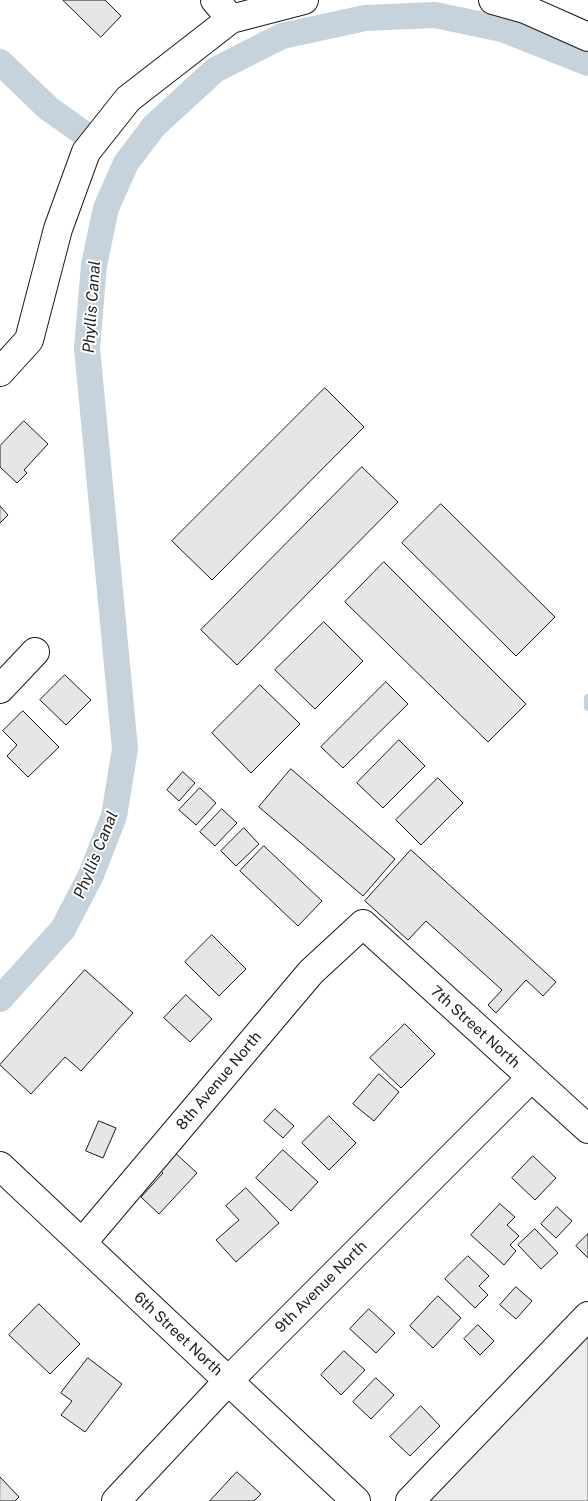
<!DOCTYPE html>
<style>
body{margin:0}
canvas{display:block;background:#fff}
</style>
<canvas width="588" height="1501"></canvas>
<script>
const ctx = document.querySelector('canvas').getContext('2d');
ctx.lineJoin = 'round';
function fill(path, color) {
  ctx.fillStyle = color;
  ctx.fill(path, 'evenodd');
}
function strokePath(path, color, width, dash) {
  ctx.strokeStyle = color;
  ctx.lineWidth = width;
  ctx.lineCap = dash ? 'butt' : 'round';
  ctx.setLineDash(dash || []);
  ctx.stroke(path);
}
function write(font, color, halo, rows, align = 'center') {
  ctx.font = font + ' "Public Sans",sans-serif';
  ctx.lineWidth = 4;
  ctx.setLineDash([]);
  ctx.textBaseline = 'middle';
  ctx.strokeStyle = halo;
  ctx.fillStyle = color;
  for (const [text, x, y, turn = 0] of rows) {
    ctx.save();
    ctx.translate(x, y);
    ctx.rotate((+turn || 0) * Math.PI / 180);
    ctx.textAlign = isNaN(turn) ? turn : align;
    if (halo) ctx.strokeText(text, 0, 0);
    ctx.fillText(text, 0, 0);
    ctx.restore();
  }
}
const parking = new Path2D(`
 M 588,1330 L 588,1501 L 428,1501 Z`);
fill(parking, '#ededed');
strokePath(parking, '#6a6a6a', 1);
strokePath(new Path2D(`
 M 588,698 L 588,707`), '#c6d2dc', 8);
strokePath(new Path2D(`
 M 0,62 L 48,108 L 83,133
 M 0,999 L 63,929 L 91,875 L 114,816 L 125,749 L 87,348 L 94,265 L 106,208 L 126,163 L 154,126 L 215,70 L 282,36 L 365,18 L 435,15 L 502,29 L 588,63`), '#c6d2dc', 26);
const building = new Path2D(`
 M 63,0 L 105,0 L 121,16 L 101,37 Z
 M 325,388 L 364,427 L 212,580 L 172,541 Z
 M 24,421 L 48,444 L 24,470 L 27,473 L 17,483 L 0,467 L 0,446 Z
 M 362,467 L 398,502 L 237,665 L 201,630 Z
 M 441,504 L 555,617 L 516,656 L 402,543 Z
 M 0,506 L 8,515 L 0,523 Z
 M 384,562 L 526,704 L 488,742 L 345,602 Z
 M 324,622 L 363,661 L 315,709 L 275,670 Z
 M 65,675 L 91,700 L 66,725 L 40,700 Z
 M 386,682 L 408,704 L 343,768 L 321,747 Z
 M 260,685 L 300,724 L 251,773 L 212,733 Z
 M 23,711 L 59,747 L 28,777 L 7,756 L 17,745 L 3,731 Z
 M 399,740 L 425,766 L 383,808 L 357,783 Z
 M 291,769 L 395,859 L 363,896 L 259,807 Z
 M 183,772 L 195,783 L 179,801 L 167,790 Z
 M 438,778 L 463,803 L 421,845 L 396,820 Z
 M 200,788 L 216,803 L 196,825 L 179,810 Z
 M 222,809 L 237,823 L 215,846 L 200,832 Z
 M 244,828 L 259,844 L 236,866 L 221,851 Z
 M 264,846 L 322,901 L 298,926 L 240,871 Z
 M 411,850 L 556,982 L 543,996 L 526,980 L 496,1013 L 488,1005 L 502,990 L 426,921 L 408,940 L 365,901 Z
 M 212,935 L 246,969 L 219,996 L 185,962 Z
 M 85,970 L 133,1013 L 81,1071 L 65,1057 L 31,1094 L 0,1065 Z
 M 186,995 L 212,1019 L 190,1042 L 164,1018 Z
 M 405,1024 L 435,1054 L 401,1088 L 370,1058 Z
 M 379,1074 L 399,1092 L 374,1121 L 353,1104 Z
 M 275,1109 L 294,1126 L 283,1138 L 264,1121 Z
 M 329,1116 L 356,1143 L 329,1170 L 302,1143 Z
 M 99,1121 L 116,1128 L 103,1158 L 86,1151 Z
 M 172,1150 L 197,1173 L 159,1214 L 141,1197 L 163,1173 L 157,1167 Z
 M 283,1150 L 318,1182 L 291,1211 L 256,1178 Z
 M 533,1156 L 556,1178 L 535,1200 L 512,1178 Z
 M 246,1188 L 279,1223 L 236,1262 L 216,1240 L 239,1220 L 226,1206 Z
 M 500,1204 L 515,1217 L 507,1225 L 519,1236 L 510,1245 L 516,1251 L 504,1265 L 471,1235 Z
 M 557,1207 L 572,1221 L 556,1238 L 541,1224 Z
 M 535,1229 L 558,1253 L 541,1269 L 518,1245 Z
 M 588,1234 L 588,1258 L 576,1246 Z
 M 468,1256 L 489,1276 L 479,1286 L 488,1295 L 475,1308 L 445,1279 Z
 M 516,1287 L 532,1301 L 516,1319 L 500,1305 Z
 M 438,1296 L 461,1318 L 433,1348 L 410,1326 Z
 M 39,1304 L 80,1344 L 50,1374 L 9,1335 Z
 M 369,1309 L 395,1333 L 376,1353 L 350,1329 Z
 M 478,1325 L 494,1341 L 480,1355 L 464,1339 Z
 M 344,1351 L 365,1370 L 341,1395 L 321,1375 Z
 M 88,1358 L 122,1384 L 85,1432 L 61,1415 L 72,1401 L 61,1393 Z
 M 376,1378 L 394,1395 L 371,1419 L 353,1402 Z
 M 421,1406 L 440,1426 L 410,1456 L 390,1437 Z
 M 237,1472 L 261,1494 L 254,1501 L 210,1501 Z
 M 0,1477 L 19,1497 L 15,1501 L 0,1501 Z`);
fill(building, '#e6e6e6');
strokePath(building, '#1a1a1a', 1);
const minor = new Path2D(`
 M 215,0 L 231,19
 M 493,0 L 525,9 L 588,37
 M 0,372 L 29,340 L 58,229 L 86,152 L 128,99 L 231,19 L 304,0
 M 0,689 L 35,652
 M 0,1166 L 356,1501
 M 82,1243 L 311,972 L 363,924 L 588,1129
 M 116,1501 L 228,1381 L 531,1078
 M 410,1501 L 588,1316`);
strokePath(minor, '#1a1a1a', 30);
strokePath(minor, '#fff', 28);
write('15px', '#1a1a1a', '#fff', [
 ["7th Street North",475,1027,42],
 ["8th Avenue North",219,1081,-50],
 ["9th Avenue North",321,1287,-45],
 ["6th Street North",178,1334,43]
]);
write('italic 16px', '#1a1a1a', '#fff', [
 ["Phyllis Canal",92,307,-86],
 ["Phyllis Canal",96,855,-68]
]);
</script>
